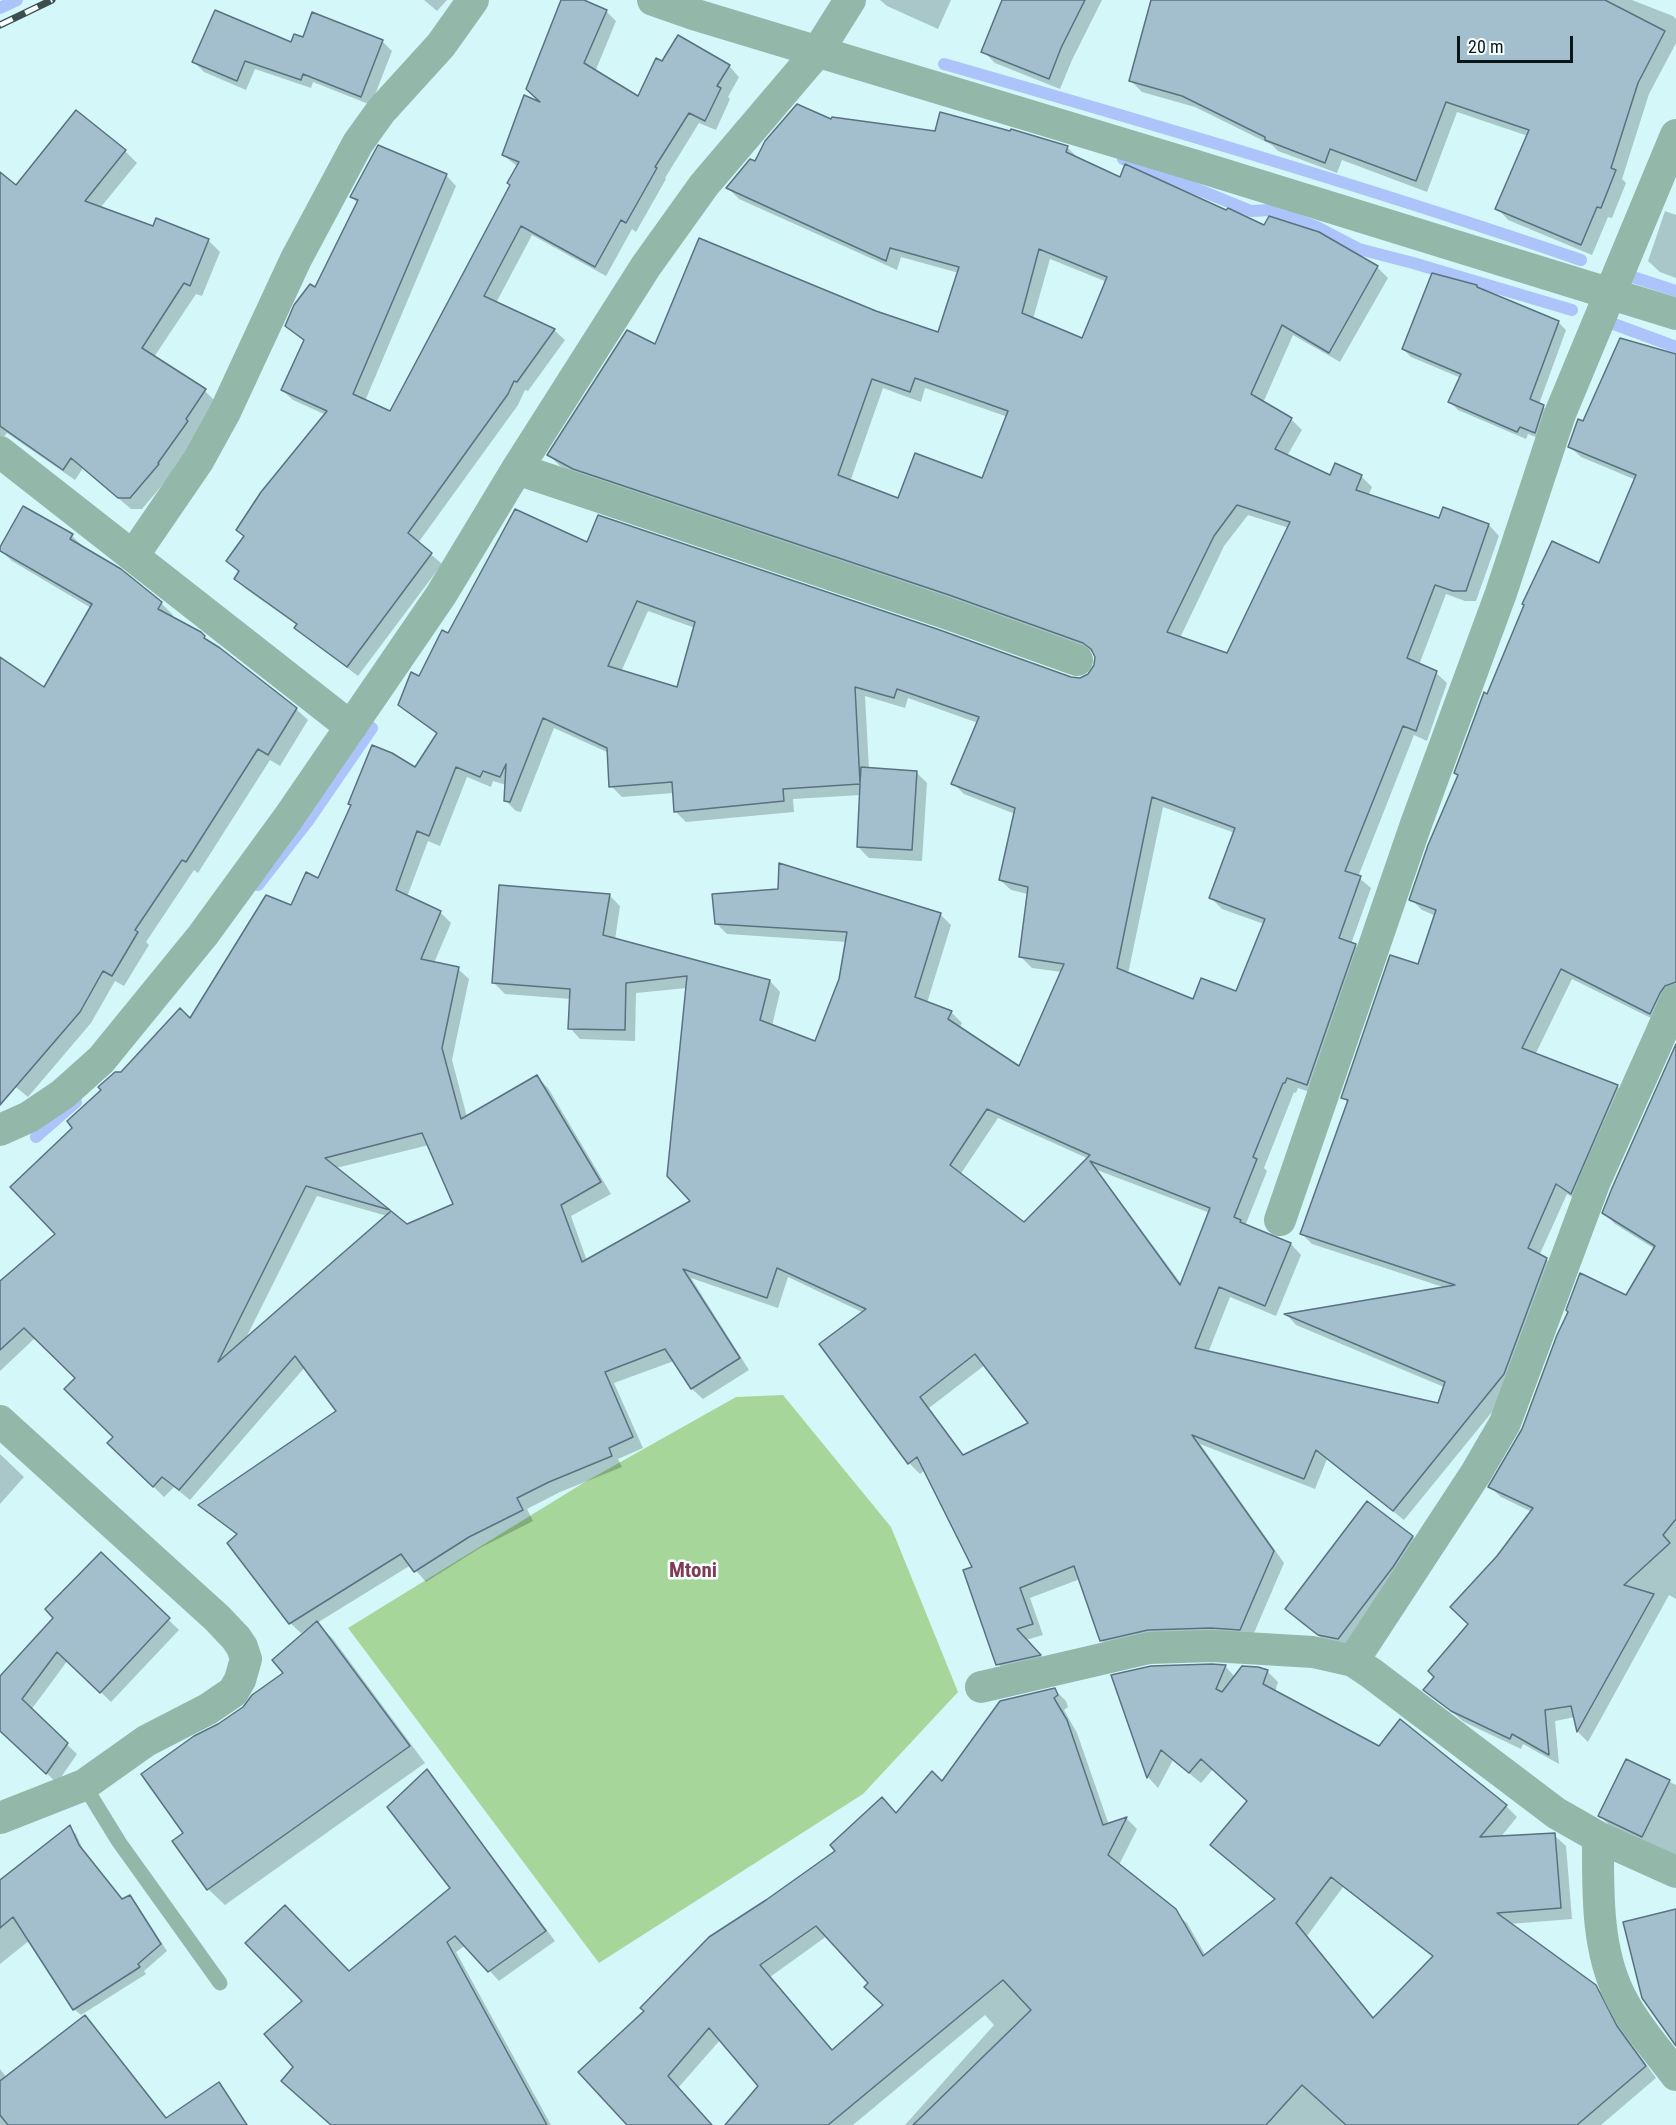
<!DOCTYPE html>
<style>
body{margin:0}
#map{position:relative;width:1676px;height:2125px;overflow:hidden;background:#d4f8fa;font-family:"Roboto Condensed",sans-serif}
canvas{display:block}
.scale{position:absolute;left:1457px;top:36px;width:116px;height:27px;box-sizing:border-box;border:3px solid #0a1718;border-top:0;padding-left:8px;font-size:18px;line-height:21px;white-space:nowrap;color:#0a1718;-webkit-text-stroke:4px #f8ffff;paint-order:stroke}
</style>
<div id="map">
<canvas width="1676" height="2125"></canvas>
<div class="scale">20 m</div>
</div>
<script>
const ctx = document.querySelector('canvas').getContext('2d');
ctx.lineJoin = 'round';
function fill(path, color) {
  ctx.fillStyle = color;
  ctx.fill(path, 'evenodd');
}
function strokePath(path, color, width, dash) {
  ctx.strokeStyle = color;
  ctx.lineWidth = width;
  ctx.lineCap = dash ? 'butt' : 'round';
  ctx.setLineDash(dash || []);
  ctx.stroke(path);
}
function write(font, color, halo, rows, align = 'center') {
  ctx.font = font + ' "Roboto Condensed",sans-serif';
  ctx.lineWidth = 5;
  ctx.setLineDash([]);
  ctx.textBaseline = 'middle';
  ctx.strokeStyle = halo;
  ctx.fillStyle = color;
  for (const [text, x, y, turn = 0] of rows) {
    ctx.save();
    ctx.translate(x, y);
    ctx.rotate((+turn || 0) * Math.PI / 180);
    ctx.textAlign = isNaN(turn) ? turn : align;
    if (halo) ctx.strokeText(text, 0, 0);
    ctx.fillText(text, 0, 0);
    ctx.restore();
  }
}
fill(new Path2D(`
 M 783,1395 L 891,1527 L 958,1692 L 863,1794 L 599,1963 L 348,1628 L 585,1482 L 736,1397 Z`), '#a6d699');
fill(new Path2D(`
 M 424,0 L 447,0 L 437,11 Z
 M 563,0 L 580,0 L 606,11 L 616,21 L 595,72 L 638,99 L 663,63 L 729,66 L 739,77 L 728,97 L 730,99 L 716,130 L 699,123 L 665,178 L 666,179 L 636,232 L 632,229 L 606,276 L 532,235 L 496,303 L 554,330 L 565,340 L 528,391 L 525,390 L 518,405 L 418,543 L 442,564 L 358,676 L 307,638 L 296,628 L 298,626 L 246,589 L 236,578 L 239,573 L 228,561 L 245,537 L 238,530 L 326,415 L 293,400 L 282,390 L 305,342 L 286,326 L 316,289 L 358,203 L 351,197 L 446,175 L 456,186 L 365,401 L 390,413 L 511,185 L 518,167 L 503,155 L 543,105 Z
 M 880,0 L 951,0 L 938,29 L 887,6 Z
 M 1004,0 L 1102,0 L 1072,60 L 1060,89 L 995,63 L 983,51 Z
 M 1167,0 L 1632,0 L 1673,16 L 1676,19 L 1676,43 L 1649,94 L 1622,179 L 1626,183 L 1612,218 L 1608,217 L 1592,255 L 1508,220 L 1497,208 L 1528,136 L 1457,112 L 1427,192 L 1342,160 L 1337,173 L 1278,151 L 1272,145 L 1195,107 L 1142,92 L 1131,81 Z
 M 304,39 L 382,41 L 392,51 L 371,105 L 313,82 L 311,88 L 255,69 L 246,90 L 204,72 L 194,62 L 292,44 Z
 M 832,121 L 1067,147 L 1078,158 L 1121,179 L 1377,267 L 1388,278 L 1340,362 L 1293,335 L 1263,403 L 1291,419 L 1302,430 L 1287,456 L 1331,477 L 1361,476 L 1372,487 L 1368,496 L 1440,520 L 1444,509 L 1489,525 L 1499,536 L 1476,601 L 1465,601 L 1446,594 L 1419,665 L 1436,673 L 1447,683 L 1427,741 L 1414,735 L 1358,877 L 1371,888 L 1351,944 L 1355,945 L 1366,956 L 1318,1095 L 1298,1088 L 1296,1093 L 1294,1092 L 1264,1168 L 1267,1171 L 1245,1226 L 1291,1244 L 1301,1255 L 1276,1316 L 1230,1297 L 1208,1353 L 1439,1405 L 1444,1387 L 1296,1325 L 1287,1315 L 1446,1288 L 1312,1244 L 1301,1233 L 1348,1103 L 1343,1097 L 1419,966 L 1436,916 L 1422,910 L 1411,899 L 1488,696 L 1600,565 L 1636,480 L 1581,457 L 1570,447 L 1584,423 L 1676,356 L 1676,996 L 1661,1023 L 1572,979 L 1535,1055 L 1617,1086 L 1628,1097 L 1582,1203 L 1567,1194 L 1539,1256 L 1546,1259 L 1557,1270 L 1514,1385 L 1404,1520 L 1327,1459 L 1315,1489 L 1200,1444 L 1284,1563 L 1251,1640 L 1112,1651 L 1101,1640 L 1080,1579 L 1030,1598 L 1043,1635 L 1026,1640 L 1050,1665 L 1009,1675 L 998,1664 L 974,1568 L 925,1470 L 920,1474 L 909,1463 L 821,1345 L 864,1313 L 788,1277 L 778,1308 L 691,1278 L 749,1370 L 703,1399 L 692,1389 L 674,1361 L 614,1383 L 643,1448 L 618,1459 L 622,1467 L 560,1492 L 527,1509 L 533,1521 L 480,1548 L 426,1582 L 411,1565 L 317,1623 L 333,1639 L 425,1763 L 225,1905 L 208,1889 L 185,1833 L 219,1725 L 244,1708 L 285,1674 L 308,1629 L 301,1633 L 290,1623 L 238,1536 L 201,1505 L 338,1411 L 305,1367 L 190,1500 L 174,1487 L 164,1497 L 109,1443 L 115,1437 L 77,1378 L 35,1338 L 0,1371 L 0,1283 L 57,1234 L 75,1128 L 121,1073 L 191,1020 L 319,880 L 415,769 L 438,735 L 411,715 L 400,704 L 448,635 L 588,544 L 1071,678 L 1081,679 L 1089,675 L 1095,667 L 1095,653 L 961,605 L 585,479 L 560,466 L 549,455 L 656,346 L 875,312 L 939,334 L 959,273 L 901,257 L 897,270 L 739,199 L 728,188 L 756,163 ZM 1050,259 L 1107,282 L 1083,340 L 1033,319 ZM 883,388 L 921,402 L 925,388 L 1008,417 L 983,480 L 899,500 L 850,482 ZM 1248,515 L 1289,528 L 1228,655 L 1180,638 L 1224,546 ZM 648,611 L 695,628 L 678,689 L 621,672 ZM 865,696 L 905,708 L 908,698 L 978,723 L 953,783 L 964,794 L 1015,814 L 1000,880 L 1011,890 L 1028,894 L 1021,957 L 1032,968 L 1062,972 L 1020,1068 L 959,1029 L 962,1023 L 951,1012 L 927,1003 L 951,925 L 940,914 L 716,923 L 727,934 L 847,942 L 840,979 L 816,1043 L 772,1026 L 780,992 L 770,981 L 615,940 L 620,906 L 609,895 L 494,983 L 505,994 L 571,999 L 570,1028 L 580,1039 L 635,1041 L 636,993 L 687,988 L 693,1201 L 587,1261 L 571,1216 L 611,1194 L 548,1088 L 537,1077 L 467,1117 L 452,1060 L 469,979 L 458,969 L 434,963 L 451,923 L 441,913 L 407,897 L 428,841 L 440,846 L 467,777 L 491,787 L 493,781 L 506,785 L 505,800 L 516,811 L 521,812 L 554,728 L 609,753 L 611,786 L 622,797 L 674,793 L 676,812 L 686,822 L 794,812 L 793,799 L 861,795 L 858,847 L 869,858 L 922,861 L 927,783 L 916,772 L 869,769 ZM 1163,807 L 1235,833 L 1211,898 L 1222,909 L 1264,924 L 1237,993 L 1194,1001 L 1128,974 ZM 998,1118 L 1089,1159 L 1024,1224 L 960,1175 ZM 429,1145 L 455,1205 L 407,1225 L 336,1168 ZM 1097,1170 L 1210,1213 L 1182,1285 ZM 317,1196 L 387,1216 L 245,1340 ZM 985,1365 L 1030,1424 L 964,1456 L 929,1408 Z
 M 125,151 L 137,163 L 100,208 L 154,228 L 208,240 L 220,252 L 202,296 L 196,294 L 154,357 L 205,391 L 216,402 L 199,434 L 169,477 L 142,509 L 131,509 L 83,468 L 75,480 L 7,433 L 0,441 L 0,174 L 16,187 Z
 M 1665,211 L 1676,215 L 1676,278 L 1660,272 L 1648,261 Z
 M 1477,287 L 1480,290 L 1558,322 L 1566,330 L 1539,404 L 1552,414 L 1543,440 L 1528,434 L 1526,439 L 1458,410 L 1450,402 L 1461,378 L 1411,357 L 1403,349 Z
 M 72,536 L 84,547 L 161,603 L 173,615 L 171,618 L 204,637 L 296,709 L 308,720 L 280,766 L 270,760 L 198,873 L 194,870 L 146,942 L 149,945 L 124,986 L 115,981 L 91,1023 L 28,1097 L 0,1074 L 0,659 L 45,689 L 91,608 L 12,561 L 0,550 Z
 M 1676,1048 L 1676,1599 L 1669,1595 L 1588,1742 L 1578,1732 L 1575,1717 L 1555,1721 L 1559,1764 L 1523,1744 L 1521,1749 L 1464,1722 L 1425,1690 L 1470,1624 L 1498,1557 L 1532,1512 L 1501,1497 L 1490,1487 L 1627,1297 L 1655,1249 L 1615,1224 L 1604,1213 Z
 M 0,1454 L 24,1477 L 0,1504 Z
 M 1367,1503 L 1413,1537 L 1426,1550 L 1352,1652 L 1333,1647 L 1300,1622 L 1287,1609 Z
 M 101,1554 L 179,1630 L 111,1702 L 68,1660 L 31,1710 L 77,1754 L 57,1783 L 0,1730 L 0,1678 L 56,1618 Z
 M 1225,1666 L 1235,1677 L 1267,1671 L 1278,1682 L 1275,1692 L 1379,1747 L 1506,1806 L 1517,1817 L 1500,1838 L 1554,1835 L 1566,1846 L 1572,1919 L 1509,1924 L 1595,1986 L 1607,1998 L 1628,2039 L 1656,2078 L 1601,2125 L 905,2125 L 994,2025 L 985,2015 L 853,2125 L 727,2125 L 760,2086 L 721,2039 L 678,2088 L 687,2125 L 629,2125 L 581,2072 L 897,1815 L 942,1783 L 1055,1690 L 1066,1701 L 1068,1707 L 1064,1710 L 1077,1733 L 1109,1825 L 1127,1819 L 1137,1829 L 1119,1865 L 1187,1923 L 1206,1956 L 1276,1900 L 1212,1845 L 1248,1801 L 1213,1769 L 1201,1783 L 1173,1760 L 1158,1788 L 1148,1777 L 1113,1676 ZM 1343,1887 L 1434,1958 L 1374,2019 L 1307,1936 ZM 827,1936 L 870,1983 L 885,2005 L 833,2051 L 770,1977 Z
 M 1627,1761 L 1676,1785 L 1676,1857 L 1611,1827 L 1600,1816 Z
 M 426,1771 L 436,1781 L 555,1941 L 499,1981 L 466,1945 L 456,1952 L 551,2125 L 332,2125 L 295,2067 L 349,1973 L 452,1888 Z
 M 69,1827 L 76,1834 L 85,1854 L 123,1901 L 129,1897 L 136,1903 L 167,1951 L 144,1971 L 146,1974 L 81,2015 L 74,2009 L 30,1940 L 0,1964 L 0,1882 Z
 M 0,2069 L 7,2078 L 167,2119 L 218,2084 L 248,2125 L 0,2125 Z`), '#0003');
strokePath(new Path2D(`
 M 0,8 L 17,0
 M 944,64 C 1157,125 1370,188 1581,260
 M 1123,159 L 1251,211 L 1270,210 L 1317,227 L 1359,249 L 1413,263 L 1572,310
 M 1633,277 L 1676,291
 M 1611,323 L 1676,347
 M 258,885 L 308,821 L 372,728 L 359,718
 M 36,1137 L 76,1102`), '#acc4f9', 12);
const building = new Path2D(`
 M 561,0 L 584,0 L 607,10 L 584,63 L 638,96 L 656,58 L 662,61 L 678,35 L 730,65 L 717,86 L 721,88 L 705,121 L 689,113 L 655,167 L 657,168 L 626,223 L 621,220 L 595,267 L 521,226 L 484,296 L 555,329 L 517,382 L 514,381 L 508,394 L 408,533 L 432,553 L 347,667 L 294,628 L 297,624 L 234,579 L 239,571 L 226,561 L 244,536 L 236,530 L 261,492 L 327,411 L 281,390 L 304,340 L 285,326 L 294,305 L 310,284 L 315,287 L 358,200 L 350,197 L 378,145 L 447,174 L 353,394 L 390,411 L 510,185 L 507,183 L 519,162 L 502,155 L 524,95 L 540,102 L 526,89 Z
 M 1002,0 L 1085,0 L 1061,48 L 1049,79 L 981,52 Z
 M 1151,0 L 1605,0 L 1665,31 L 1638,83 L 1611,168 L 1616,170 L 1601,208 L 1597,207 L 1581,245 L 1495,209 L 1529,130 L 1446,102 L 1416,181 L 1330,149 L 1325,163 L 1265,140 L 1265,137 L 1182,96 L 1129,81 Z
 M 215,10 L 291,42 L 294,34 L 303,37 L 312,12 L 383,40 L 361,97 L 303,74 L 301,80 L 245,61 L 237,81 L 192,62 Z
 M 797,104 L 831,119 L 832,117 L 935,131 L 940,112 L 1010,131 L 1011,129 L 1068,146 L 1066,152 L 1120,177 L 1125,164 L 1226,210 L 1228,208 L 1264,225 L 1269,216 L 1319,232 L 1378,266 L 1329,353 L 1282,325 L 1251,394 L 1292,418 L 1275,449 L 1330,475 L 1335,463 L 1362,475 L 1356,490 L 1439,518 L 1443,507 L 1489,524 L 1466,591 L 1453,591 L 1435,585 L 1407,658 L 1437,671 L 1416,731 L 1403,726 L 1345,871 L 1361,876 L 1339,938 L 1356,944 L 1307,1085 L 1287,1078 L 1285,1083 L 1283,1083 L 1253,1157 L 1257,1159 L 1234,1217 L 1241,1220 L 1240,1222 L 1291,1243 L 1265,1306 L 1219,1287 L 1195,1348 L 1438,1403 L 1445,1382 L 1284,1314 L 1455,1285 L 1300,1234 L 1348,1100 L 1341,1098 L 1390,955 L 1418,964 L 1436,910 L 1409,900 L 1428,845 L 1458,775 L 1454,773 L 1484,692 L 1487,694 L 1524,605 L 1522,604 L 1552,541 L 1599,563 L 1636,475 L 1568,447 L 1578,419 L 1583,421 L 1620,338 L 1676,354 L 1676,982 L 1665,986 L 1660,993 L 1650,1014 L 1561,969 L 1522,1048 L 1618,1085 L 1571,1194 L 1556,1184 L 1528,1248 L 1547,1258 L 1504,1374 L 1393,1511 L 1316,1450 L 1304,1479 L 1192,1435 L 1274,1551 L 1240,1630 L 1211,1628 L 1148,1630 L 1100,1641 L 1074,1566 L 1020,1588 L 1033,1624 L 1017,1629 L 1041,1655 L 996,1665 L 963,1570 L 972,1567 L 917,1457 L 908,1464 L 819,1344 L 866,1309 L 777,1268 L 767,1298 L 683,1269 L 740,1358 L 691,1389 L 665,1349 L 605,1372 L 633,1437 L 609,1448 L 612,1456 L 549,1482 L 517,1498 L 523,1510 L 469,1537 L 414,1572 L 401,1554 L 289,1624 L 227,1543 L 237,1534 L 198,1505 L 336,1411 L 295,1356 L 179,1490 L 162,1477 L 153,1487 L 107,1443 L 113,1437 L 64,1389 L 75,1378 L 24,1328 L 0,1350 L 0,1281 L 55,1234 L 10,1187 L 72,1128 L 67,1121 L 101,1090 L 98,1087 L 115,1072 L 121,1072 L 180,1008 L 190,1018 L 266,895 L 291,905 L 306,872 L 318,878 L 351,805 L 348,804 L 372,745 L 392,753 L 415,767 L 437,733 L 398,705 L 411,672 L 419,676 L 442,630 L 448,633 L 515,509 L 587,542 L 598,515 L 937,629 L 1071,677 L 1080,678 L 1088,674 L 1094,665 L 1095,657 L 1091,649 L 1083,643 L 949,595 L 573,469 L 547,455 L 627,330 L 655,344 L 699,238 L 876,311 L 938,332 L 959,267 L 890,248 L 886,261 L 726,188 L 750,159 L 755,161 L 765,141 ZM 1039,249 L 1107,277 L 1082,338 L 1022,313 ZM 915,378 L 1008,411 L 982,478 L 915,453 L 898,498 L 838,475 L 872,379 L 910,392 ZM 1237,505 L 1290,522 L 1227,653 L 1167,632 L 1214,536 ZM 637,601 L 695,622 L 677,687 L 608,666 ZM 855,687 L 894,698 L 897,689 L 979,717 L 951,784 L 1015,808 L 999,880 L 1028,887 L 1019,957 L 1064,964 L 1019,1066 L 948,1019 L 952,1011 L 915,997 L 941,913 L 779,863 L 778,889 L 712,894 L 715,924 L 847,932 L 839,979 L 815,1041 L 760,1020 L 770,980 L 603,935 L 610,894 L 499,885 L 492,983 L 570,989 L 568,1029 L 625,1030 L 626,983 L 687,976 L 667,1176 L 690,1201 L 582,1262 L 561,1205 L 601,1182 L 537,1075 L 461,1119 L 442,1048 L 459,967 L 421,959 L 441,911 L 396,890 L 417,831 L 429,836 L 456,767 L 480,777 L 483,771 L 500,777 L 506,764 L 504,801 L 510,802 L 543,718 L 607,748 L 609,787 L 672,782 L 674,812 L 784,801 L 783,789 L 860,784 L 857,847 L 912,850 L 917,771 L 861,767 L 860,783 ZM 1152,797 L 1235,828 L 1209,898 L 1265,919 L 1236,991 L 1201,978 L 1193,999 L 1117,968 ZM 987,1109 L 1090,1155 L 1024,1222 L 950,1165 ZM 422,1133 L 453,1204 L 407,1224 L 391,1211 L 218,1362 L 306,1186 L 390,1210 L 325,1158 ZM 1090,1161 L 1210,1208 L 1180,1285 ZM 975,1354 L 1028,1423 L 963,1455 L 920,1397 Z
 M 76,110 L 126,150 L 85,201 L 153,226 L 156,218 L 209,239 L 190,286 L 184,283 L 142,348 L 206,389 L 186,419 L 188,421 L 158,463 L 159,464 L 130,498 L 118,498 L 71,458 L 63,470 L 0,426 L 0,172 L 16,185 Z
 M 1432,273 L 1477,285 L 1477,287 L 1559,321 L 1530,399 L 1544,405 L 1535,433 L 1520,427 L 1517,432 L 1448,402 L 1461,374 L 1402,349 Z
 M 23,506 L 73,534 L 70,539 L 121,569 L 162,602 L 158,609 L 201,632 L 205,636 L 204,638 L 220,648 L 297,708 L 268,755 L 258,749 L 186,862 L 182,860 L 135,930 L 138,932 L 112,976 L 103,971 L 80,1012 L 0,1105 L 0,657 L 44,687 L 92,604 L 0,551 L 0,547 Z
 M 1676,1044 L 1676,1519 L 1663,1535 L 1670,1543 L 1624,1585 L 1654,1594 L 1577,1732 L 1571,1706 L 1545,1710 L 1549,1755 L 1512,1734 L 1510,1739 L 1451,1711 L 1423,1690 L 1434,1677 L 1428,1671 L 1468,1624 L 1450,1607 L 1497,1556 L 1533,1508 L 1488,1487 L 1522,1429 L 1557,1335 L 1568,1312 L 1566,1310 L 1580,1273 L 1626,1295 L 1655,1246 L 1602,1213 L 1612,1188 Z
 M 1367,1501 L 1413,1536 L 1393,1567 L 1338,1639 L 1318,1635 L 1285,1609 Z
 M 101,1552 L 170,1618 L 100,1693 L 57,1652 L 22,1699 L 68,1743 L 46,1774 L 0,1731 L 0,1676 L 53,1618 L 45,1609 Z
 M 317,1621 L 410,1746 L 207,1890 L 172,1841 L 183,1833 L 141,1774 L 194,1736 L 218,1724 L 243,1707 L 252,1695 L 283,1673 L 272,1660 Z
 M 1212,1664 L 1226,1665 L 1216,1689 L 1222,1692 L 1242,1666 L 1258,1667 L 1268,1670 L 1263,1684 L 1379,1746 L 1400,1719 L 1507,1805 L 1480,1837 L 1555,1833 L 1561,1908 L 1497,1913 L 1596,1985 L 1617,2026 L 1646,2066 L 1577,2125 L 1346,2125 L 1302,2085 L 1266,2125 L 913,2125 L 1031,2010 L 1003,1980 L 828,2125 L 725,2125 L 758,2086 L 709,2028 L 668,2076 L 712,2125 L 627,2125 L 578,2072 L 644,2011 L 640,2008 L 709,1937 L 766,1900 L 835,1851 L 830,1845 L 882,1797 L 896,1813 L 932,1771 L 942,1781 L 1000,1701 L 1055,1688 L 1058,1695 L 1054,1698 L 1067,1720 L 1103,1825 L 1127,1817 L 1108,1855 L 1176,1909 L 1203,1956 L 1275,1899 L 1210,1845 L 1247,1801 L 1201,1759 L 1189,1773 L 1161,1750 L 1147,1778 L 1111,1675 L 1151,1666 ZM 1331,1877 L 1433,1956 L 1373,2018 L 1296,1923 ZM 816,1926 L 868,1983 L 864,1987 L 883,2005 L 832,2050 L 760,1965 Z
 M 1626,1759 L 1670,1780 L 1642,1837 L 1598,1816 Z
 M 427,1769 L 546,1931 L 488,1972 L 455,1936 L 447,1942 L 547,2125 L 331,2125 L 281,2081 L 293,2067 L 264,2034 L 302,2001 L 245,1943 L 285,1905 L 349,1971 L 450,1888 L 387,1807 Z
 M 70,1825 L 79,1845 L 122,1899 L 130,1895 L 161,1944 L 138,1964 L 140,1967 L 73,2010 L 13,1917 L 0,1928 L 0,1880 Z
 M 1676,1909 L 1676,2046 L 1642,1998 L 1623,1922 Z
 M 85,2015 L 166,2118 L 219,2082 L 247,2125 L 8,2125 L 0,2115 L 0,2081 Z`);
fill(building, '#a3becd');
strokePath(building, '#597280', 1.5);
strokePath(new Path2D(`
 M 84,1785 L 119,1842 L 220,1983`), '#93b8aa', 15);
strokePath(new Path2D(`
 M 653,0 L 693,14 L 1203,168 L 1676,314
 M 0,452 L 351,727
 M 517,469 L 943,612 L 1077,660
 M 133,556 L 198,461 L 225,412 L 296,259 L 358,143 L 381,111 L 441,45 L 473,0
 M 0,1130 L 29,1117 L 63,1094 L 101,1060 L 203,935 L 289,817 L 441,595 L 517,469 L 646,266 L 704,185 L 818,51 L 850,0
 M 1280,1220 L 1416,824 L 1501,593 L 1560,414 L 1676,135
 M 0,1421 L 217,1618 L 236,1638 L 242,1647 L 246,1659 L 240,1680 L 233,1692 L 208,1709 L 146,1741 L 84,1785 L 0,1818
 M 1353,1661 L 1476,1473 L 1505,1423 L 1595,1181 L 1676,1000
 M 981,1687 L 1149,1648 L 1212,1646 L 1313,1652 L 1353,1661 L 1371,1673 L 1556,1813 L 1598,1837 L 1676,1872
 M 1598,1837 C 1598,1889 1596,1948 1620,1996 C 1634,2024 1657,2050 1676,2075`), '#93b8aa', 32);
const rail = new Path2D(`
 M 0,25 L 52,0`);
strokePath(rail, '#3c4f50', 7);
strokePath(rail, '#f8ffff', 4.5, [14]);
write('bold 21px', '#803b53', '#f8ffff', [
 ["Mtoni",693,1572]
]);
</script>
